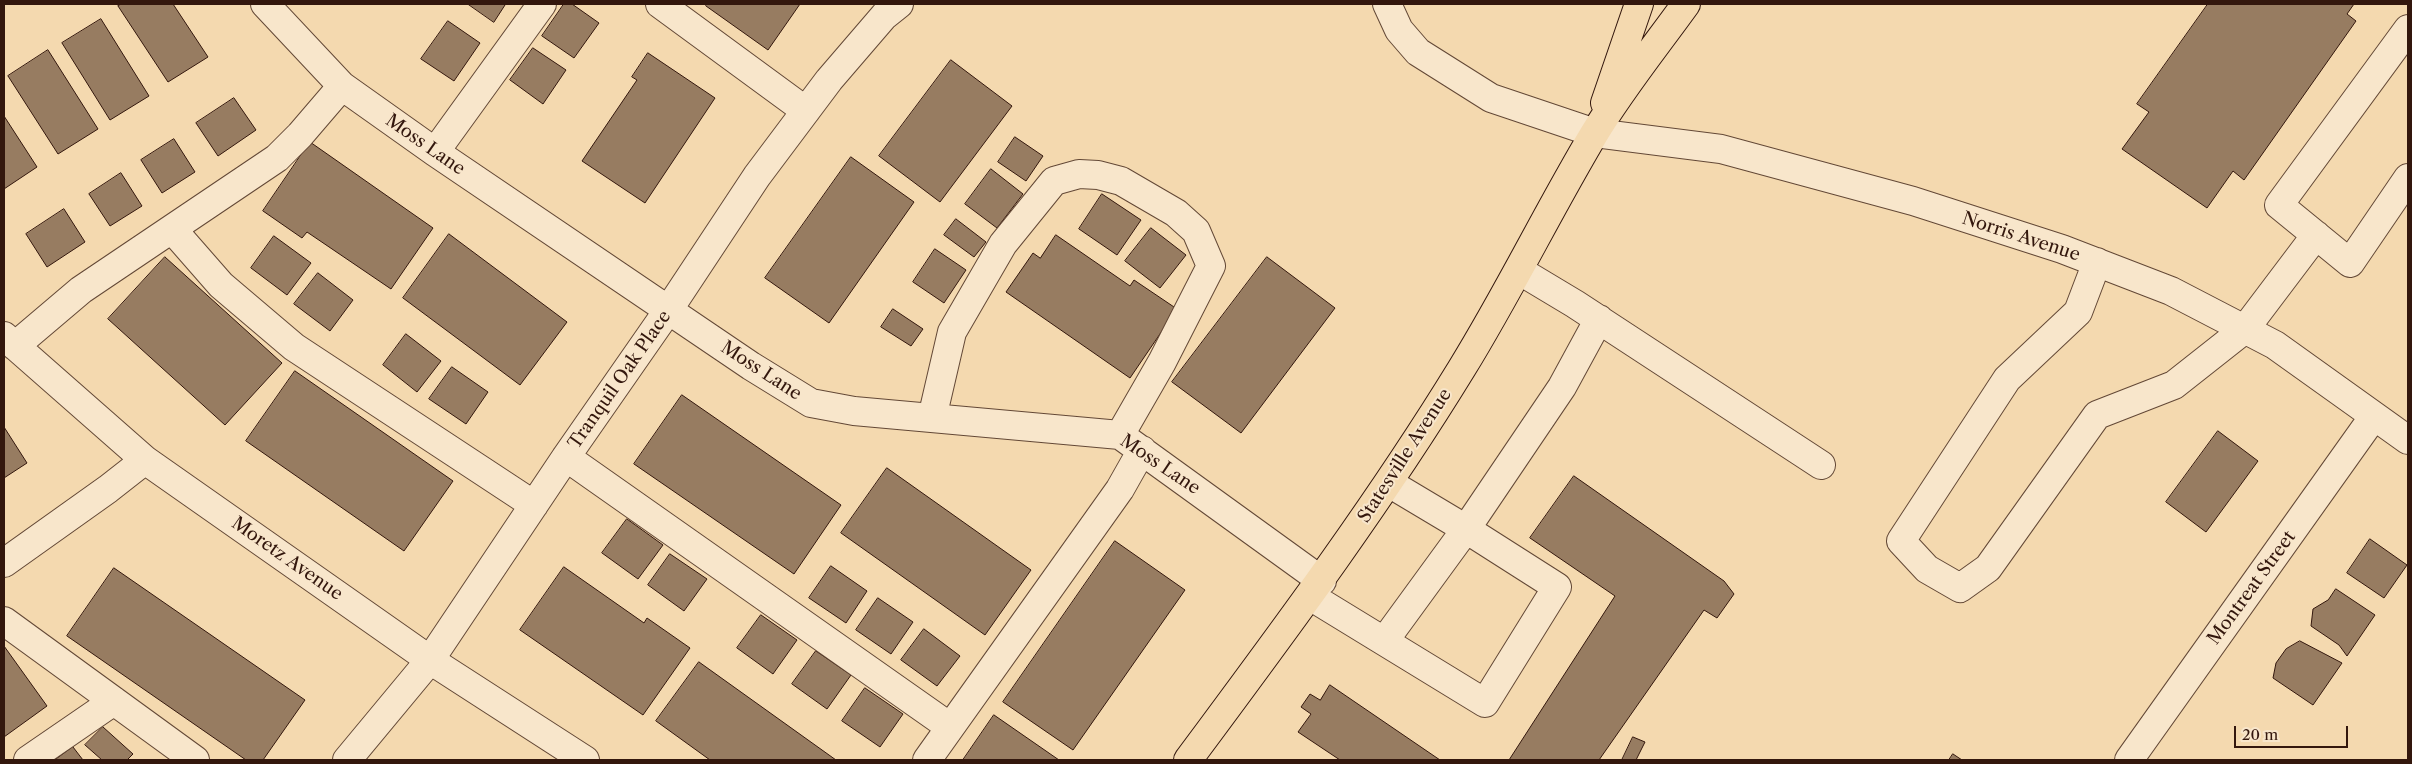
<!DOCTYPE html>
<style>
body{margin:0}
#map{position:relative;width:2412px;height:764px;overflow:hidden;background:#f4d9af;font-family:"Libre Caslon Text",serif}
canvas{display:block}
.frame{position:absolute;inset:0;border:5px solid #33170d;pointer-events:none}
.scale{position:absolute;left:2234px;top:726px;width:114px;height:22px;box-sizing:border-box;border:2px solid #33170d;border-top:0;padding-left:6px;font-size:15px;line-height:18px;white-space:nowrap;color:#33170d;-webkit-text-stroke:4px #f8e6cb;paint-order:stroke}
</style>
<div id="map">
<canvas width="2412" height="764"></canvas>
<div class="frame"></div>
<div class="scale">20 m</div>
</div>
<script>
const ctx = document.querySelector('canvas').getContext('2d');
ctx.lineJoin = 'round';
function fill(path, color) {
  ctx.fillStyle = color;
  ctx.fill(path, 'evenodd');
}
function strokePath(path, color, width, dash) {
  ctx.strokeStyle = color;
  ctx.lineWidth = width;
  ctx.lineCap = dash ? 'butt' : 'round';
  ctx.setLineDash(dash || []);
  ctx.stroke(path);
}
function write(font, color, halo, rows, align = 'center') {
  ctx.font = font + ' "Libre Caslon Text",serif';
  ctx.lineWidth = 4;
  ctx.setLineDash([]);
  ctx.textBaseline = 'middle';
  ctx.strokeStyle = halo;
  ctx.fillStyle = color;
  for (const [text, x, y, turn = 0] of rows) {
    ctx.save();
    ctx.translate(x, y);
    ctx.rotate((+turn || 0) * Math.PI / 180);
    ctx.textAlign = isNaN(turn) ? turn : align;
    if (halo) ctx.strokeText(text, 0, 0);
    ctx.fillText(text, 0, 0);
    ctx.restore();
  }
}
const building = new Path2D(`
 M 122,4 L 173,4 L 208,57 L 168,82 L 118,6 Z
 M 468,4 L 503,4 L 505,5 L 494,22 Z
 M 564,4 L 572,4 L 599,23 L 574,58 L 542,36 Z
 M 707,4 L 800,4 L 768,50 L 706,6 Z
 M 2208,4 L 2354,4 L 2347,14 L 2356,21 L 2244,180 L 2233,171 L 2207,208 L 2122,149 L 2149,112 L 2137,104 Z
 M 101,19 L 149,96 L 110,120 L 62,43 Z
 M 448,21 L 480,43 L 454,81 L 421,59 Z
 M 533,48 L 566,70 L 543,104 L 510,80 Z
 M 48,50 L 98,129 L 58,154 L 8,76 Z
 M 648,53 L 715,98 L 645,203 L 582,161 L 637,80 L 632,77 Z
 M 951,60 L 1012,106 L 940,202 L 879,156 Z
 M 234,98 L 256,130 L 218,156 L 196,123 Z
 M 4,116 L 37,167 L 4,189 Z
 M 1015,137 L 1043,156 L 1026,181 L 998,162 Z
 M 174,139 L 195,172 L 162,193 L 141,160 Z
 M 310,142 L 433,228 L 391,289 L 307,232 L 302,238 L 263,211 Z
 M 851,157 L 914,202 L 829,323 L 765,278 Z
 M 991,169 L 1023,194 L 997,228 L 965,204 Z
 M 121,173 L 142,206 L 110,226 L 89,194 Z
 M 1102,194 L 1141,220 L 1117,255 L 1079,229 Z
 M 64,209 L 85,242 L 47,267 L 26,234 Z
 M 956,219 L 986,242 L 974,257 L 944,235 Z
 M 1151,228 L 1186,255 L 1160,288 L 1125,261 Z
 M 449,234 L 567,322 L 520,385 L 403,298 Z
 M 1056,235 L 1130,286 L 1134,280 L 1177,309 L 1130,378 L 1006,292 L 1033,253 L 1040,258 Z
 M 274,236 L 311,263 L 287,295 L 251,268 Z
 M 935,249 L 966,270 L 944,303 L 913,282 Z
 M 165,257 L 282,363 L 225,425 L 108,319 Z
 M 1267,257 L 1335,308 L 1241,433 L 1172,382 Z
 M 318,273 L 353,300 L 330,331 L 294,304 Z
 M 893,309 L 923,329 L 911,346 L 881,327 Z
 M 406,334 L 441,361 L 417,392 L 383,365 Z
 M 452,367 L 488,392 L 466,424 L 429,399 Z
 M 295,371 L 453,481 L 404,551 L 246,441 Z
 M 682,395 L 841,505 L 794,574 L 634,464 Z
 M 4,427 L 27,463 L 4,478 Z
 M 2218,431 L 2258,461 L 2206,532 L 2166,502 Z
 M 887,468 L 1031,570 L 985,635 L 841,533 Z
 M 1574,476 L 1724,581 L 1734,594 L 1717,618 L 1704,610 L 1599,760 L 1509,760 L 1615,596 L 1530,538 Z
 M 627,519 L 663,545 L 638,579 L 602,553 Z
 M 2370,539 L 2407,565 L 2384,598 L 2347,573 Z
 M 1115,541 L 1185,590 L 1073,750 L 1003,702 Z
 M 670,554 L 707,579 L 684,611 L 648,585 Z
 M 831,566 L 867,591 L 846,623 L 809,598 Z
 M 564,567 L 644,623 L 647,618 L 690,648 L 643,715 L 520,630 Z
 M 114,568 L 305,700 L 263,760 L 246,760 L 67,636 Z
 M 2336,589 L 2375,615 L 2347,656 L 2339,645 L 2311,626 L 2313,609 L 2328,600 Z
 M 878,598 L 913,622 L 891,654 L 856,630 Z
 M 761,615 L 797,640 L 773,674 L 737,648 Z
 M 924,629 L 960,656 L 937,686 L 901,660 Z
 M 2300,641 L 2342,663 L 2313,705 L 2273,678 L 2276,663 L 2286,649 Z
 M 4,646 L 47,706 L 4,737 Z
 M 816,651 L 851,675 L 827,709 L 792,684 Z
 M 699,662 L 836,760 L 710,760 L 656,721 Z
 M 1330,685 L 1440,760 L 1340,760 L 1298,732 L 1311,714 L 1301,707 L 1310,694 L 1320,700 Z
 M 865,688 L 903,714 L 880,747 L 842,721 Z
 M 994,715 L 1059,760 L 963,760 Z
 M 103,727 L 133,754 L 127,760 L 102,760 L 85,745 Z
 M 1633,737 L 1645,742 L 1636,760 L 1622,760 Z
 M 73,747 L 83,760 L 55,760 Z
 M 1953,754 L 1962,760 L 1949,760 Z`);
fill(building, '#977c61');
strokePath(building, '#33170d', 1);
const minor = new Path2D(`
 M 265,4 L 342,86 L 435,152 L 751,366 L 811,403 L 854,411 L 1120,435 L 1322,581
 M 660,4 L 806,111
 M 1387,4 L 1399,30 L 1418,52 L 1491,98 L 1595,133 L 1721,149 L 1913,201 L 2062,249 L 2171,291 L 2275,345 L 2408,440
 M 2408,29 L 2279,205 L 2350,263 L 2408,178
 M 435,152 L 542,4
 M 172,229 L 221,285 L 294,347 L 534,505
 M 2097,262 L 2078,312 L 2007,379 L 1901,541 L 1927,569 L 1960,588 L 1988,568 L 2097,415 L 2174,385 L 2245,329 L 2316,235
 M 1520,271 L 1575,304 L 1821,465
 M 4,336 L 145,460 L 430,660 L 585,760
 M 15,346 L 81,290 L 277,158 L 300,135 L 342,86
 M 932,418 L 952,332 L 1003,244 L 1054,181 L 1079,174 L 1098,175 L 1121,181 L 1176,213 L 1196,231 L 1211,266 L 1162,362 L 1120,435
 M 566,457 L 950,727
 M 4,563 L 108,489 L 145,460
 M 1310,596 L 1485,703 L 1557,587 L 1466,529 L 1562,387 L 1599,319
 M 4,621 L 195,760
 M 1385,640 L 1466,529 L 1389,483
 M 28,760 L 114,701
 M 347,760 L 430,660 L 566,457 L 669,309 L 757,176 L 829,80 L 884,16 L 899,4
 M 927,760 L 1120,489 L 1142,450
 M 2129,760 L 2374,416`);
const major = new Path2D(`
 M 1605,103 L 1639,4
 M 1188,760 C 1283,632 1378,505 1462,368 C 1509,292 1548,211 1594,134 C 1621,89 1655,47 1686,4`);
strokePath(minor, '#634836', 30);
strokePath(major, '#33170d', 30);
strokePath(minor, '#f8e6cb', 28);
strokePath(major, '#f4d9af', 28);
write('18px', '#33170d', '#f8e6cb', [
 ["Moss Lane",425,145,35],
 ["Norris Avenue",2021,237,18],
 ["Moss Lane",761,371,33],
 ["Tranquil Oak Place",620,380,-55],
 ["Statesville Avenue",1405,456,-57],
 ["Moss Lane",1160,465,34],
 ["Moretz Avenue",287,559,35],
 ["Montreat Street",2252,588,-54]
]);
</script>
